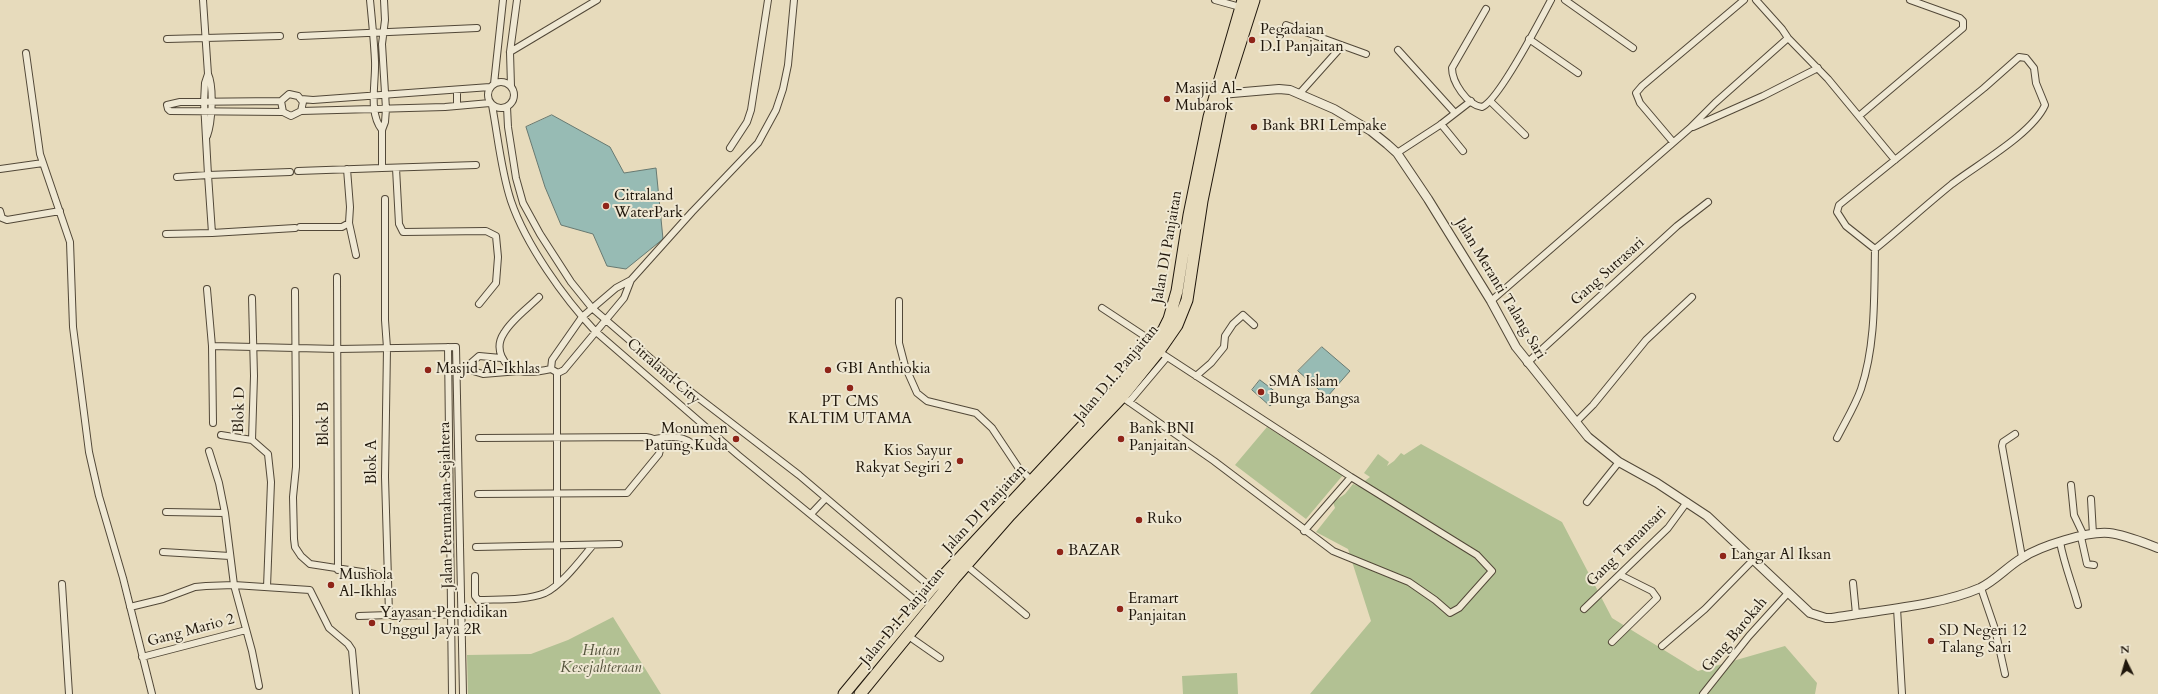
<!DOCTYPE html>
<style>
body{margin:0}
#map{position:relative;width:2158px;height:694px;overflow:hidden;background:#e7dbbc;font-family:Cardo,serif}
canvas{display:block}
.north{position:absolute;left:2106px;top:642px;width:40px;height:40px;-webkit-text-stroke:3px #efe8d3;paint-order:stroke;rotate:355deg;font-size:11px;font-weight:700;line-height:16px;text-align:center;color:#20170c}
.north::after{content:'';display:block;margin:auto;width:14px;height:18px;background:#20170c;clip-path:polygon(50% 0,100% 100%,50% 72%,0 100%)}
</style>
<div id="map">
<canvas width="2158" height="694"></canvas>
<div class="north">N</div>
</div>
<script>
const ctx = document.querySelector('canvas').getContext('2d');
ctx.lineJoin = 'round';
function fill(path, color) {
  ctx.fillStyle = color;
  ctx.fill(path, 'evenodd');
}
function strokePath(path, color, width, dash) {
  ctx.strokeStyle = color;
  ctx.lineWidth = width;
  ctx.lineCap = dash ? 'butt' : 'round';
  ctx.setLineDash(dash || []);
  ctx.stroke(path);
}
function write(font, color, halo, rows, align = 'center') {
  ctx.font = font + ' Cardo,serif';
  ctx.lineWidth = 4;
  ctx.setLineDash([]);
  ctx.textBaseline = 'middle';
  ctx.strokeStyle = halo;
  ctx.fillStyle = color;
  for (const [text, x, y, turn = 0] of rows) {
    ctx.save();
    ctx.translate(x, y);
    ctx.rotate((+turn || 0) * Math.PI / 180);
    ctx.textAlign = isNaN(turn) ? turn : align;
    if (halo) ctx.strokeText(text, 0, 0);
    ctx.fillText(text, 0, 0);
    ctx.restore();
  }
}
fill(new Path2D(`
 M 1267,427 L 1343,475 L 1306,519 L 1235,465 Z
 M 1421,444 L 1562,522 L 1612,618 L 1698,671 L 1785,646 L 1817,683 L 1815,694 L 1310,694 L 1371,621 L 1348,549 L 1316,532 L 1335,508 L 1333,502 L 1345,494 L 1353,484 L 1358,486 L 1370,477 L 1364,473 L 1378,454 L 1389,462 L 1387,466 L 1394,461 L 1401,453 L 1404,455 Z
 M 613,617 L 661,694 L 468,694 L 467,655 L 531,654 L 568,640 Z
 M 1237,673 L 1238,694 L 1183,694 L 1182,676 Z`), '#b2c193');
const water = new Path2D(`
 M 552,115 L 610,147 L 624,173 L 656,168 L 663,239 L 626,269 L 607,266 L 593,234 L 561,225 L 545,187 L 526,127 Z
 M 1322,347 L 1350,371 L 1327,397 L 1298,371 Z
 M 1260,380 L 1281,396 L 1270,406 L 1252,390 Z`);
fill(water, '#97bbb4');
strokePath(water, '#677971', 1);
const minor = new Path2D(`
 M 203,0 L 208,74 C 214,87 212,123 207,136
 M 370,0 C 372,20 374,41 375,61 C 376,83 368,112 382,130
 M 1215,0 L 1240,7
 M 1565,0 L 1633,48
 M 1756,0 L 1782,29 L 1788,38 L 1828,79 L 1895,160
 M 1486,9 L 1452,68 C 1452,82 1467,105 1482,107 C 1498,101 1541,19 1551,0
 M 1286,25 L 1366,54
 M 301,36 L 477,28
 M 167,39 L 280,36
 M 1529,39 L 1578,73
 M 1398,50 L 1455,113
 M 510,52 L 597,0
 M 26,53 L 40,154 L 70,242 L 73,327 L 89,452 L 99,496 L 123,578 L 152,694
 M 2019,57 L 2026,58 L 2034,68 L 2036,83 L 2045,105 C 2032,134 1978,164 1952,184 C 1926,205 1901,228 1875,249 L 1846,226 L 1837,212 L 1839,205 L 1984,88 Z
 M488 95a13 13 0 1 1 26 0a13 13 0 1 1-26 0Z
 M 494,84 L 503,0
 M 511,86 L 510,52 L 517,0
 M 457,90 L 457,106
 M 1300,93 L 1342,46
 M 301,99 L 313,100 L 490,87
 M 281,101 L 180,102 L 167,105 L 168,109 L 170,111 L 283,112
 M 1490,101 L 1525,135
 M 492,105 C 498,137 501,171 511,201 C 526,245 564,298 595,331 L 738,455 L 921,605
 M 507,107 L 508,127 L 516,178 L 523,203 L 540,234 L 571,282 L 592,308 L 678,382 L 799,475 L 933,589
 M 301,111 L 303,102 L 298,96 L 289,94 L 281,101 L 283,112 L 291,116 L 301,111 L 445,107 L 490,103
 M 1859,116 L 1963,28 L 1963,21 L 1960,18 L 1910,0
 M 1441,124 L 1463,151
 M 1693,127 L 1763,96 L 1818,68
 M 1673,142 L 1640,103 L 1636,93 L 1642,86 L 1744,0
 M 730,148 L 747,122 L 751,110 L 768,0
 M 1397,153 L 1440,125 L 1471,101
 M 382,168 L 476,165
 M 396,168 L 399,224 L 403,232 L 486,231 L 496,236 L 498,257 L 496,283 L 479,304
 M 0,169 L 43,163
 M 298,171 L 382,168 L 382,130 L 385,122 L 386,109 L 382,44 L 385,20 L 384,0
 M 290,172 L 208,175 L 212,233 L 295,228
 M 177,177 L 208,175 L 204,102 L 205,83 L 208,74
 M 385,199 L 385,320 L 387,348 L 385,477 L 389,614 L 393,616 L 463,614
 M 0,211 L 2,218 L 7,220 L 60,211
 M 349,223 L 356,255
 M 300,227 L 342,227 L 349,223 L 350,207 L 347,169
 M 166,234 L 212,233
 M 337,277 L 338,570
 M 631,280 L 624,298 L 564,370 L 558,373 L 551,369 L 552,360 L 582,317 L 616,288 L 631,280 L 692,212 L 758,143 L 776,110 L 783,89 L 788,65 L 794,0
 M 207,289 L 212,346
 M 295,291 L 296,419 L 296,467 L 293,497 L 294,539 L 295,547 L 301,556 L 310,564 L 388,576
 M 539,297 C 528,308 512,319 504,333 C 494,348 502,367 520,371 C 530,373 542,371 551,369
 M 252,298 L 254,376 L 252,440 L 268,454 L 271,482 L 267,587
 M 899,301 L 899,343 L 905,366 L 917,393 L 927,401 L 976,413 L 992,428 L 1018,467 L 1034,483
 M 1491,301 L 1690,128 L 1715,103 L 1788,38
 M 1102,308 L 1155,343
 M 448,347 L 452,694
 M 501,358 L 479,356 L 471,363 L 473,371 L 483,374 L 519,371
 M 1527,363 L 1677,226 L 1708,202
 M 557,374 L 557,584
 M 1196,376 L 1211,363 L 1224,347 L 1225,336 L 1233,324 L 1243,315 L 1254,325
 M 1122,397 L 1214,461 L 1333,551 L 1409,582 L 1435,600 L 1450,613 L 1459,608 L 1492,571 L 1477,555 L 1351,477 L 1158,351
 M 1129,402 L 1167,357
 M 1576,422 L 1593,405 L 1646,340 L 1692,297
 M 213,423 L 212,346 L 338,349 L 456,347 L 463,694
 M 2015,434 L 2003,442 L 2002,446 L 2022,557
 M 221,435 L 252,440
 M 1837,438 C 1845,422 1855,406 1861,389 C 1876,344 1874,295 1875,249
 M 655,439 C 670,436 685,435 696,447
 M 209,451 L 219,483 L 225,513 L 234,585 L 252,651 L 259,686
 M 2071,485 L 2074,515 L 2084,536
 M 478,494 L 627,493 L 659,454 C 663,442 657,439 646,437 L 479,438
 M 2091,499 L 2093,534
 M 1587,502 L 1619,462
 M 166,512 L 225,513
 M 811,514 L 826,498
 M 1304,531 L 1351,477
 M 2081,537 L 2087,564 L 2094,565
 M 2060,542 C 2064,564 2072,583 2078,605
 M 476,547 L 619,544
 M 163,552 L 230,556
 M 967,566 L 1026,615
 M 475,576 L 475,596 L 478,600 C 499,599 525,601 545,593 C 562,585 581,559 593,545
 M 1853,583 L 1856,614
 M 62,584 L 69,694
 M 1981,588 L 1995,629 L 2005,674
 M 130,607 L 163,599 L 195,587 L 206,586 L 234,585 L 310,590 L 329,628 L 348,644 L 352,650 L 356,694
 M 1897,608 L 1902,694
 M 1584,609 L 1668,528 L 1687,502
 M 359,616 L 389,615
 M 907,635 L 940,658
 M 1612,642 L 1657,598 L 1652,591 L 1620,575
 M 1662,646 L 1705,609 L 1754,559
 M 142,657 L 246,630
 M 1703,694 L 1749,636 L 1788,593`);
const tertiary = new Path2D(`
 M 1221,94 L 1279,89 L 1290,90 L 1334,109 L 1371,131 L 1387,144 L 1397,153 L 1428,199 L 1491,301 L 1516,347 L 1588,437 L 1619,462 L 1657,483 L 1707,516 L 1810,613 L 1826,618 L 1832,618 C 1877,610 1939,606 1980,588 C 1995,581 2008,566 2022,558 C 2040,546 2088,531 2109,533 C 2126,535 2142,542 2158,548`);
const trunk = new Path2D(`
 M 844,694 L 932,588 L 1119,387 L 1152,347 L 1164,329 L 1169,319 L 1177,291 L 1189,215 L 1209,117 L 1243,0
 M 860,694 L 954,579 L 1010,515 L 1122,397 L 1159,351 L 1177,325 L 1187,300 L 1202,201 L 1224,94 L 1254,0`);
strokePath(minor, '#524838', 8);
strokePath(tertiary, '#524838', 10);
strokePath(trunk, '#20170c', 13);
strokePath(minor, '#efe8d3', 6);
strokePath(tertiary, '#efe8d3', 8);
strokePath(trunk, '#e7dbbc', 11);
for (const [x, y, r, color] of [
 [1252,40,4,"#8f2418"],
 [1167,99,4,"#8f2418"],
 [1254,127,4,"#8f2418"],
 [606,206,4,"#8f2418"],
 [428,370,4,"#8f2418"],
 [828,370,4,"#8f2418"],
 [850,388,4,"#8f2418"],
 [1261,392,4,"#8f2418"],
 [736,439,4,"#8f2418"],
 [1121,439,4,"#8f2418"],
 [960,461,4,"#8f2418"],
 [1139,520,4,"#8f2418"],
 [1060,552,4,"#8f2418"],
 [1723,556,4,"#8f2418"],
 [331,585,4,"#8f2418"],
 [1120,609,4,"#8f2418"],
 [372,623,4,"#8f2418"],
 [1931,641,4,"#8f2418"]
]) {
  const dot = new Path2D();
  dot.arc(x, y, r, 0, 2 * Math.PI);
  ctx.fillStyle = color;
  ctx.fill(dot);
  strokePath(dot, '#efe8d3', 1.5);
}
write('15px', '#20170c', '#efe8d3', [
 ["Pegadaian",1260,31],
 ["D.I Panjaitan",1260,48],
 ["Masjid Al-",1175,90],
 ["Mubarok",1175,107],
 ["Bank BRI Lempake",1262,127],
 ["Citraland",614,197],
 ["WaterPark",614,214],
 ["Masjid Al-Ikhlas",436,370],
 ["GBI Anthiokia",836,370],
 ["SMA Islam",1269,383],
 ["Bunga Bangsa",1269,400],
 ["PT CMS",850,403,"center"],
 ["KALTIM UTAMA",850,420,"center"],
 ["Monumen",728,430,"right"],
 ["Patung Kuda",728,447,"right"],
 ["Bank BNI",1129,430],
 ["Panjaitan",1129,447],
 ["Kios Sayur",952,452,"right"],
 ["Rakyat Segiri 2",952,469,"right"],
 ["Ruko",1147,520],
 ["BAZAR",1068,552],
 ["Langar Al Iksan",1731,556],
 ["Mushola",339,576],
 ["Al-Ikhlas",339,593],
 ["Eramart",1128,600],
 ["Panjaitan",1128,617],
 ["Yayasan Pendidikan",380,614],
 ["Unggul Jaya 2R",380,631],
 ["SD Negeri 12",1939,632],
 ["Talang Sari",1939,649]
], 'left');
write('15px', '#20170c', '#efe8d3', [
 ["Jalan DI Panjaitan",1168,247,-80],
 ["Gang Sutrasari",1608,272,-42],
 ["Jalan Meranti Talang Sari",1500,289,59],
 ["Citraland City",663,372,41],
 ["Jalan D.I. Panjaitan",1117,374,-50],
 ["Blok D",240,410,-89],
 ["Blok B",325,424,-90],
 ["Blok A",373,462,-90],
 ["Jalan Perumahan Sejahtera",447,505,-91],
 ["Jalan DI Panjaitan",985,509,-47],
 ["Gang Tamansari",1627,547,-45],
 ["Jalan D.I. Panjaitan",903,617,-50],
 ["Gang Mario 2",191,631,-15],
 ["Gang Barokah",1735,635,-50]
]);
write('italic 15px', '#53523b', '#efe8d3', [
 ["Hutan",601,652],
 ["Kesejahteraan",601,669]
]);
</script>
